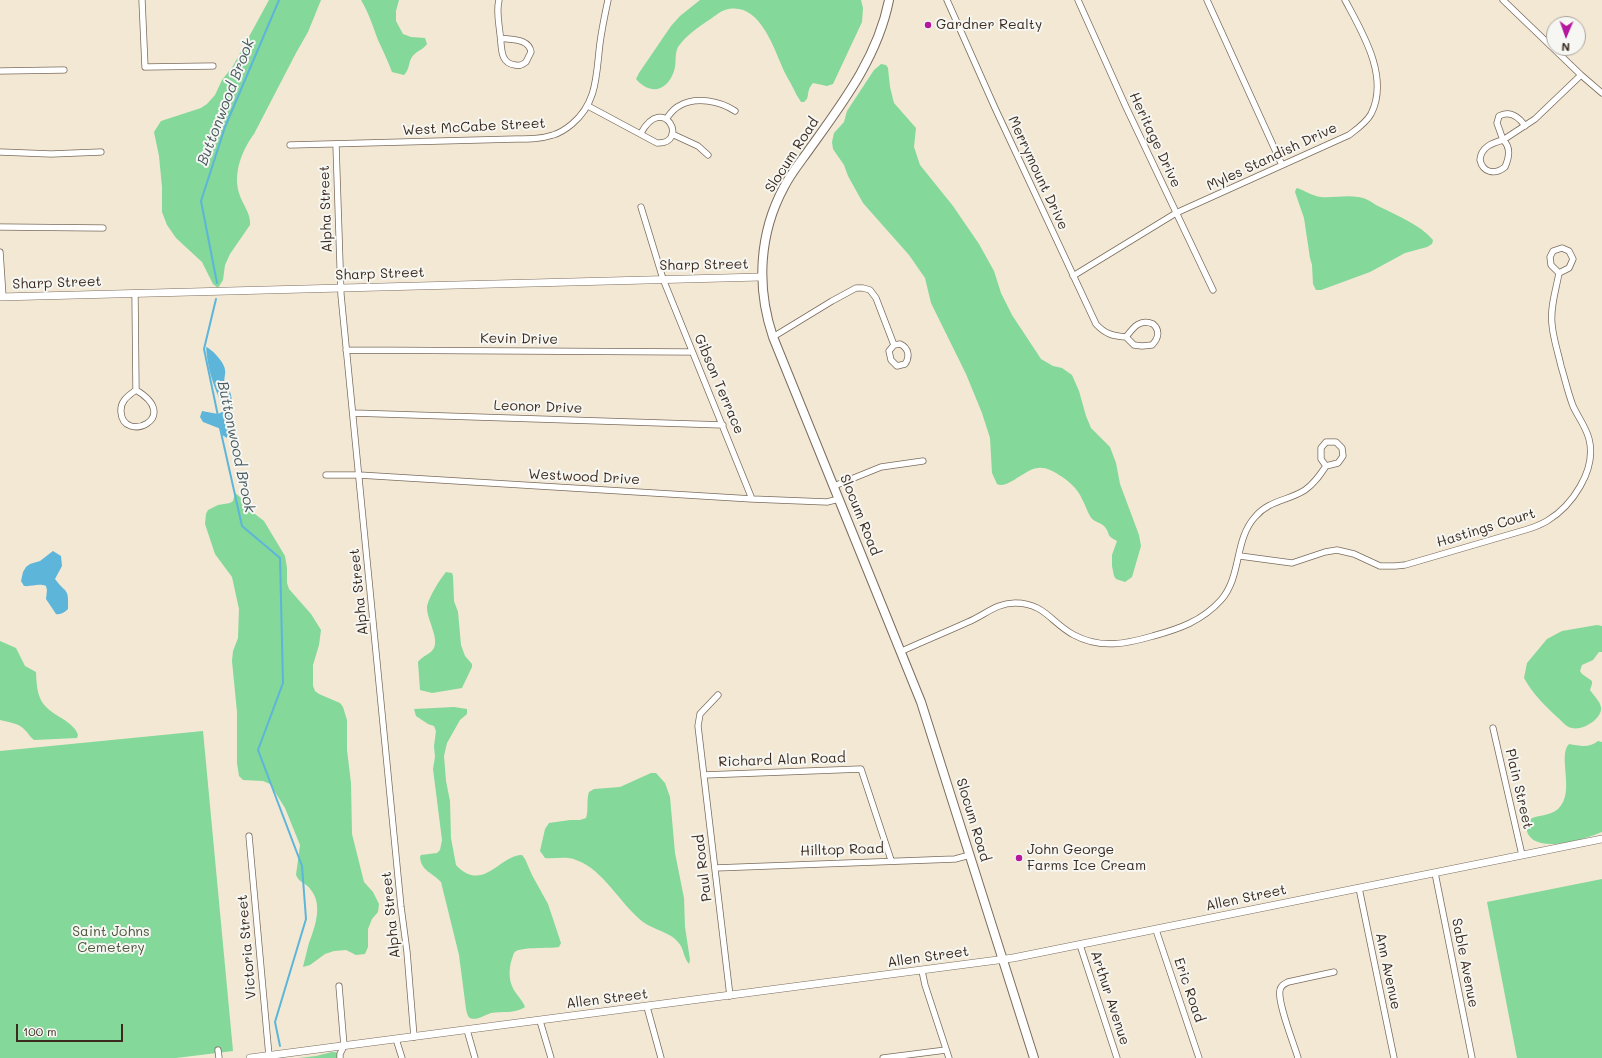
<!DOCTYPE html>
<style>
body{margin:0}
#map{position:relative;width:1602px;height:1058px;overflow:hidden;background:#f2e8d4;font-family:Mali,sans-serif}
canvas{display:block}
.north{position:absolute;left:1546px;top:16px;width:40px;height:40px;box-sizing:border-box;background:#f6f6f2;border:1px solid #aba49d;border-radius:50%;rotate:182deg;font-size:11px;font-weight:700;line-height:16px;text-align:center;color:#3b2a1e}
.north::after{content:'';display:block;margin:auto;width:14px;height:18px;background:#b5179e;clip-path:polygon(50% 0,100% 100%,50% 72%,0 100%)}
.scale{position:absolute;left:16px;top:1024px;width:107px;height:18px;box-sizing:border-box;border:2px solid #3b2a1e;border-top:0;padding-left:5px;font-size:12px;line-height:14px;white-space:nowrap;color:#3b2a1e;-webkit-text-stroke:3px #f6f6f2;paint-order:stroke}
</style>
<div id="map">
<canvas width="1602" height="1058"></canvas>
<div class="north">N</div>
<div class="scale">100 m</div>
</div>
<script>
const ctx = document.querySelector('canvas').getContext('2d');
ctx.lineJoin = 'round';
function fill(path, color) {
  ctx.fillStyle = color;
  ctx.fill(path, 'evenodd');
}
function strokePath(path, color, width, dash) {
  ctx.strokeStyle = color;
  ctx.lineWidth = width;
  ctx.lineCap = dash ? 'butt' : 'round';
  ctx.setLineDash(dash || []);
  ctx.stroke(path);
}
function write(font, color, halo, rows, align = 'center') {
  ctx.font = font + ' Mali,sans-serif';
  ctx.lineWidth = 4;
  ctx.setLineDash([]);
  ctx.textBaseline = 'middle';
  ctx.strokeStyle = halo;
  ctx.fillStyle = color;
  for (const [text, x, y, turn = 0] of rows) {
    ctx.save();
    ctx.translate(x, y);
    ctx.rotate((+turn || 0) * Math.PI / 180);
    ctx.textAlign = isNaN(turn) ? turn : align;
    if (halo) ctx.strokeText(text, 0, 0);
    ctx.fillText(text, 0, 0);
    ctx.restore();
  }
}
fill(new Path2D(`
 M 269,0 L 321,0 L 308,32 L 296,53 L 254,134 C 242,150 233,173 239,193 C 242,204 251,213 250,225 L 230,254 L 225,265 L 223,280 L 218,288 L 213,284 L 202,262 L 176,238 L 167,225 L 162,212 L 162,187 L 159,156 L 154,132 L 161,121 L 201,108 L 207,104 L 215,95 L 222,80 L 233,66 Z
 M 361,0 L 399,0 L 396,11 L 396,21 L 403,34 L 411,37 L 425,38 L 427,44 C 423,50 416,51 412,57 C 408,63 410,69 404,75 L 392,72 C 388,61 383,51 378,40 C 373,27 369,13 361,0 Z
 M 700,0 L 861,0 L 863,8 L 862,22 L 833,84 L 827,86 L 813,83 C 805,92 811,97 804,102 L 801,102 L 796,94 C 792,84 785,75 781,64 C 772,43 757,0 725,10 C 721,11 716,15 712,18 C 700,26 686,35 678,47 C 674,55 677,63 674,71 C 667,92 650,95 636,79 L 639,73 L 671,26 L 680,16 Z
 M 881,64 L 886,65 L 888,68 L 890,87 L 894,103 L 916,128 L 914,147 L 920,165 L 953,206 L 979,244 L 994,271 L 1001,293 L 1012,315 L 1041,359 L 1053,366 L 1062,368 L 1072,375 L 1079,391 L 1086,416 L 1091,428 L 1110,447 L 1116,463 L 1120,484 L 1139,535 L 1141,546 L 1132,577 L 1125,582 L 1116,579 L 1114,576 L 1112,566 L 1112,555 L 1117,541 C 1104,534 1112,535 1104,526 C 1100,522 1093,522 1090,516 C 1087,511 1085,504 1082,499 C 1078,489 1068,480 1059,475 C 1053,471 1045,467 1038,468 C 1026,468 1007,490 997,484 L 992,473 L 990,438 L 982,413 L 966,374 L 931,303 L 925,278 L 909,255 L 863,203 L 848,176 L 844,165 L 833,149 L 832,142 L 834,133 L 844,122 L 847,111 L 874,70 Z
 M 1297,188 C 1306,191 1312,196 1321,197 C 1333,198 1346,195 1358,197 C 1370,199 1371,203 1380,207 C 1398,216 1419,224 1433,240 L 1432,244 L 1427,247 L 1405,253 L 1370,272 L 1321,290 L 1316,290 L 1313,284 L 1312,265 L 1310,258 L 1304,218 L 1295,192 L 1296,189 Z
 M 235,493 L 240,497 L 246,507 L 264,521 L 285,556 L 287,568 L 287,583 L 289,589 L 311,614 L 321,630 L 319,645 L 313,665 L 313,686 L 315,691 L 319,694 L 340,703 L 343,707 L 347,720 L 347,750 L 351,783 L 352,834 L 364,882 L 373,892 L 379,904 L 378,912 L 372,919 L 368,929 L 368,947 L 365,954 L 356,955 L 346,950 L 334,951 L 325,954 L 310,965 L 303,967 C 305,959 307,950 309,943 C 315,927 323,905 311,890 C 307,883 300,884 296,875 L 300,845 L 285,808 L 270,784 L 263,781 L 243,780 L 239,776 L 237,763 L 237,712 L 232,661 L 233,651 L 238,638 L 239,609 L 232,577 L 215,554 L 205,524 L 206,514 L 208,510 L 218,505 L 230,503 L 233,501 Z
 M 446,572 L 452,573 L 453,576 L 454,601 L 458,612 L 461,645 L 465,656 L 472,664 L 472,667 L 462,688 L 432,693 L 420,690 L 418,662 C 422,656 431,654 434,648 C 439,638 427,619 427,608 C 427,600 440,579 446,572 Z
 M 1597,625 L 1602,626 L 1602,652 L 1599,652 L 1593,660 L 1582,665 L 1580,671 L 1582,674 L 1592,681 L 1592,684 L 1590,690 C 1593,695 1601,702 1601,708 C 1602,719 1582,731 1572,728 C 1566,727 1562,721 1557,717 C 1544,705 1533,694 1524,678 L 1527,663 L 1547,639 L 1562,631 Z
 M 0,641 L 16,648 L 25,666 L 36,672 C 37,698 40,706 63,719 C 69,723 76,728 78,735 L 77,738 L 34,740 C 30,737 29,734 25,730 C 19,723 8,722 0,720 Z
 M 454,707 L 467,709 L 467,714 L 460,720 L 447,743 L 444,756 L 446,781 L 450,801 L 451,838 L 456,865 C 483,894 501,854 522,855 L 525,859 L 532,875 L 548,904 L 561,943 L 559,947 C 550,949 518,946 514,953 C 513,955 512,959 511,962 C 509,970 509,979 512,986 C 515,994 523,1000 525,1007 C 515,1014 502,1011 491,1013 C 485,1015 476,1021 470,1018 C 467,1016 467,1012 466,1009 L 459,955 L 441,882 C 433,873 421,871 420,857 L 421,855 L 437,853 L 440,850 L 442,840 L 433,769 L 435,757 L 434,746 L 436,731 L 434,726 L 428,724 L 416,716 L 414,709 Z
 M 203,731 L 233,1051 L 176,1058 L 0,1058 L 0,751 Z
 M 1598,741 L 1602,742 L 1602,832 C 1585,839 1539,854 1528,834 C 1526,830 1526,825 1527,821 C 1536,814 1549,817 1558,809 C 1576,793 1557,756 1569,744 C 1580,746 1590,748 1598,741 Z
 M 651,773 L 656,773 L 665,783 L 670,797 L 675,853 L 684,898 L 685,927 L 690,960 L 689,964 C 683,957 684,948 678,942 C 670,932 654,930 643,922 C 621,905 603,869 576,860 C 567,856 555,859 545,858 L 540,851 L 545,829 L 549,823 L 570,820 L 580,820 L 586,818 C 589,809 586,801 589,792 L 594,789 L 620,787 Z
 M 1602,879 L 1602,1058 L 1517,1058 L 1487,902 Z
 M 332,1052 L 342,1053 L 342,1058 L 299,1058 L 316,1056 Z`), '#83d89a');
fill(new Path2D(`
 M 206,347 C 212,349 225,363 225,370 C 226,374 223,380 225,385 C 226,388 229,390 230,392 C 234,400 232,431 227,438 L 222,435 L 221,429 L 203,422 L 200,417 L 202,411 L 218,414 L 224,411 C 223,401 220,401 217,393 C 211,379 207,362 206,347 Z
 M 53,551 L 61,556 L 62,566 L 55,579 C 66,594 69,587 68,609 C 65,612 61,615 56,614 L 46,599 L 47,590 L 46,586 C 38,583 31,587 24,586 L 21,581 L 23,572 L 26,567 L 30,564 L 40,561 Z`), '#5db5da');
strokePath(new Path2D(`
 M 217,283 L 201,201 L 225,127 L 279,0
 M 216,299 L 204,349 L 218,416
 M 220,428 L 242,526 L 280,558 L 283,683 L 258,750 L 302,866 L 306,919 L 275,1022 L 280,1046`), '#5db5da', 2);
const minor = new Path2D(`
 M 142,0 L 145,67 L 213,66
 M 499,0 C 496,11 499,23 500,34 C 502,46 499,63 515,65 C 520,66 522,65 526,62 L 531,52 C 529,38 511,40 501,38
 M 947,0 L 995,108 L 1096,324 C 1105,334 1113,336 1126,337 L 1134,345 L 1142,346 L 1152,345 C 1159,338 1160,330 1153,324 C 1140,318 1133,328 1126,337
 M 1078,0 L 1126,107 L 1213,290
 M 1207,0 L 1282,165
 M 1503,0 L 1581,75 L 1602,93
 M 0,71 L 64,70
 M 588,106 L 657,143 C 690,144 664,92 641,133
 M 666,119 C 670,114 673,109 679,106 C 696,96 720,101 735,111
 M 1525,126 C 1519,117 1510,110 1499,116 L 1497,123 L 1503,140 C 1492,143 1481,147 1480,160 C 1483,173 1495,175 1505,167 C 1509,158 1511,147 1503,140 L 1535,119 L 1581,75
 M 672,134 L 698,146 L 708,155
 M 290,145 L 516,139 C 529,139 541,139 553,135 C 560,133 566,129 572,124 C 598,102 596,74 600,43 C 602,28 605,14 608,0
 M 336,145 L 341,295 L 401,907 L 407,952 L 414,1037
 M 0,152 L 51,154 L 101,152
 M 641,207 L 663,279 L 752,499
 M 0,227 L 103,228
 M 0,252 L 3,297
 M 1073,276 L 1176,213 L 1349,135 C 1357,129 1366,123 1371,114 C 1390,77 1362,32 1345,0
 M 135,294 L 136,390
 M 773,337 L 832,301 L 856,288 L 863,288 L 870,290 L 876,298 L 894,345 L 889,351 L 891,360 L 897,366 L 905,364 C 910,357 909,348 900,344 L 894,345
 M 346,350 L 692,352
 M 136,390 C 183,418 123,444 121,412 C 120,401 128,396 136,390 Z
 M 353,413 L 723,425
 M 326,475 L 359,475 L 752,499 L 827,502 L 839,499
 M 834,486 L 881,467 L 923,461
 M 1240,556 L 1292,563 L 1325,552 L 1337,550 L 1354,554 L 1380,566 L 1395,566 L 1405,565 L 1525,530 C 1532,528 1540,525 1547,521 C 1572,506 1597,470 1589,439 C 1586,427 1578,417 1573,406 C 1568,393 1565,379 1561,366 C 1558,352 1553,338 1552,324 C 1550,307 1556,290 1559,273 L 1569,268 L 1573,259 L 1569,251 L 1562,248 L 1553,251 L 1550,257 L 1551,265 L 1559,273
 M 902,651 C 924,641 946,632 968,622 C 985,615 996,603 1015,603 C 1045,603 1051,623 1074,635 C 1100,649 1126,644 1153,636 C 1179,629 1202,621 1221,600 C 1242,576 1234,540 1255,517 C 1269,500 1288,501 1305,490 C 1314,484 1320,475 1326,466 L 1321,459 L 1321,448 L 1326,442 L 1336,442 L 1342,448 L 1343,456 L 1338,463 L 1326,466
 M 718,695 L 700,714 L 698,726 L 730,996
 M 1493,728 L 1522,855
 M 704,775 L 861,769 L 891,860
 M 249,836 L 269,1056
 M 715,868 L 955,859 L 970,855
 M 1435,873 L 1472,1058
 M 1359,888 L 1394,1058
 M 1156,930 L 1199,1058
 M 1080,945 L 1117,1058
 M 922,971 L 925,985 L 949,1058
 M 339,986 L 344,1046 L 340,1054 L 340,1058
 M 647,1007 L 661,1058
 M 540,1021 L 551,1058
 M 467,1030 L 475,1058
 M 396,1039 L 402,1058
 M 218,1050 L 219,1058
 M 883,1058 L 946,1050
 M 1298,1058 C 1294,1044 1277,1002 1280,990 C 1281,985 1284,984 1288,982 L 1334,972`);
const tertiary = new Path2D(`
 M 0,297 L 761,277
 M 250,1058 L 1013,958 L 1602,839`);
const secondary = new Path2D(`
 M 889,0 C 878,56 844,101 811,147 C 802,160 791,173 784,187 C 759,233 756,287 773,337 L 921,702 L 1034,1058`);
strokePath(minor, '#7b6c5e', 7);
strokePath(tertiary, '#7b6c5e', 8);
strokePath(secondary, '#7b6c5e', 10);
strokePath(minor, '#fff', 5.5);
strokePath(tertiary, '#fff', 7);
strokePath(secondary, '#fff', 8);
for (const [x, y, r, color] of [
 [928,25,4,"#b5179e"],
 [1019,858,4,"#b5179e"]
]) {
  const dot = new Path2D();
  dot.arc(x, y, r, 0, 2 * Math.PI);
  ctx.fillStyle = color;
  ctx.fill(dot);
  strokePath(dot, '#f6f6f2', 1.5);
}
write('14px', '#3b2a1e', '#f6f6f2', [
 ["Gardner Realty",936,25],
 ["John George",1027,850],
 ["Farms Ice Cream",1027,866]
], 'left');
write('14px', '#3b2a1e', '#f6f6f2', [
 ["West McCabe Street",474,127,-3],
 ["Heritage Drive",1155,140,65],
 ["Slocum Road",792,155,-57],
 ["Myles Standish Drive",1272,157,-25],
 ["Merrymount Drive",1038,173,65],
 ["Alpha Street",326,209,-92],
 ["Sharp Street",704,265,-1],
 ["Sharp Street",380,274,-2],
 ["Sharp Street",57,283,-2],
 ["Kevin Drive",519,339,1],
 ["Gibson Terrace",719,384,67],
 ["Leonor Drive",538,407,2],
 ["Westwood Drive",584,477,3],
 ["Slocum Road",860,515,68],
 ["Hastings Court",1486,528,-17],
 ["Alpha Street",359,592,-96],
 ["Richard Alan Road",782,760,-2],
 ["Plain Street",1519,789,77],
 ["Slocum Road",973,820,73],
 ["Hilltop Road",842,850,-2],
 ["Paul Road",703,868,-97],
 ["Allen Street",1246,898,-12],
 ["Alpha Street",391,915,-96],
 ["Victoria Street",247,947,-95],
 ["Allen Street",928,957,-8],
 ["Sable Avenue",1465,963,79],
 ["Ann Avenue",1388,971,78],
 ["Eric Road",1189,990,71],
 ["Arthur Avenue",1110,998,72],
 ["Allen Street",607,999,-7]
]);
write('14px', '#4d563d', '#f6f6f2', [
 ["Saint Johns",111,932],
 ["Cemetery",111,948]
]);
write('italic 15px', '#475b60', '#f6f6f2', [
 ["Buttonwood Brook",226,102,-69],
 ["Buttonwood Brook",236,447,78]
]);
</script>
